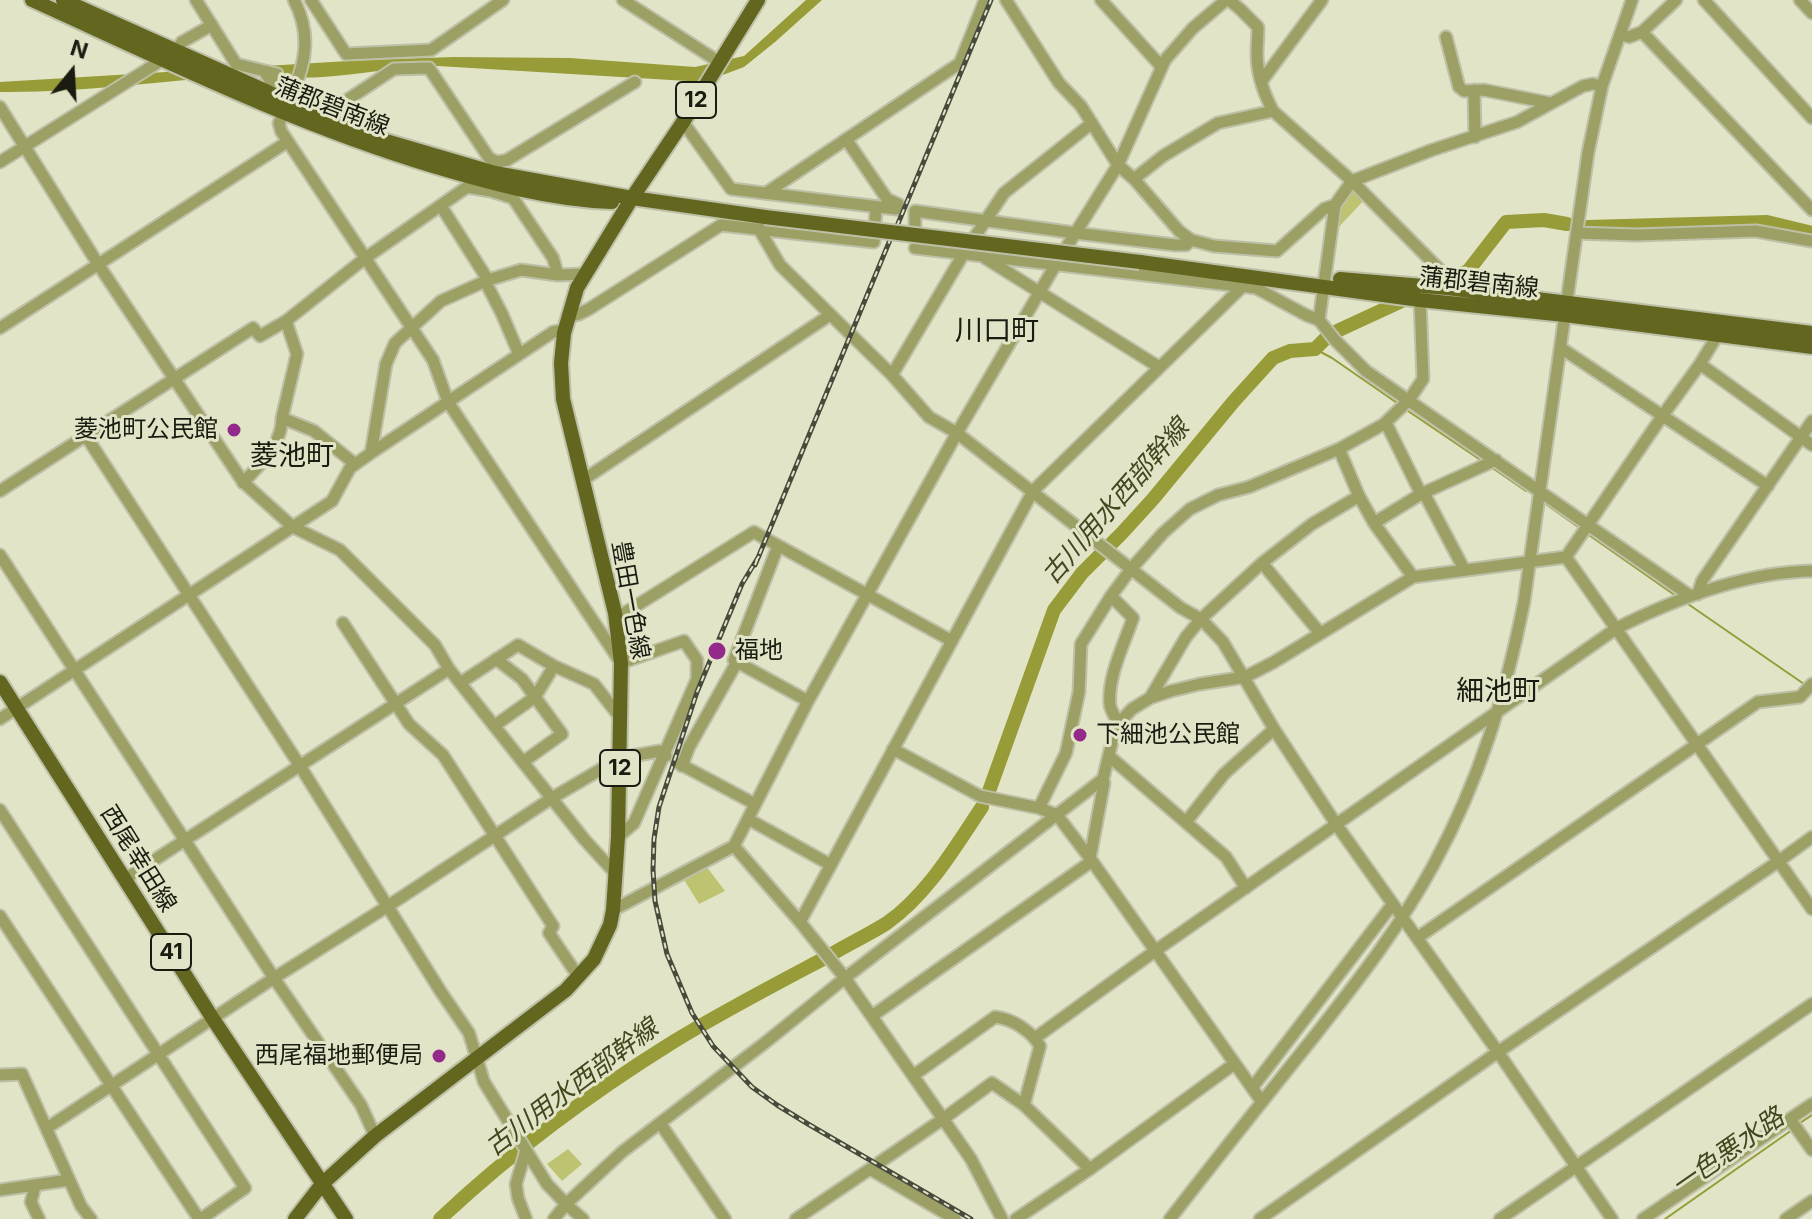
<!DOCTYPE html>
<meta charset="utf-8">
<style>
body{margin:0}
#map{position:relative;width:1812px;height:1219px;overflow:hidden;background:#e1e4c7;font-family:Inter,sans-serif}
canvas{display:block}
.north{position:absolute;left:32px;top:32px;width:80px;height:80px;-webkit-text-stroke:6px #e1e4c7;paint-order:stroke;rotate:18deg;font-size:22px;font-weight:700;line-height:32px;text-align:center;color:#1b1c11}
.north::after{content:'';display:block;margin:auto;width:28px;height:36px;background:#1b1c11;clip-path:polygon(50% 0,100% 100%,50% 72%,0 100%)}
</style>
<div id="map">
<canvas width="1812" height="1219"></canvas>
<div class="north">N</div>
</div>
<script>
const ctx = document.querySelector('canvas').getContext('2d');
ctx.lineJoin = 'round';
function fill(path, color) {
  ctx.fillStyle = color;
  ctx.fill(path, 'evenodd');
}
function strokePath(path, color, width, dash) {
  ctx.strokeStyle = color;
  ctx.lineWidth = width;
  ctx.lineCap = dash ? 'butt' : 'round';
  ctx.setLineDash(dash || []);
  ctx.stroke(path);
}
function write(font, color, halo, rows, align = 'center') {
  ctx.font = font + ' Inter,"Noto Sans JP",sans-serif';
  ctx.lineWidth = 6;
  ctx.setLineDash([]);
  ctx.textBaseline = 'middle';
  ctx.strokeStyle = halo;
  ctx.fillStyle = color;
  for (const [text, x, y, turn = 0] of rows) {
    ctx.save();
    ctx.translate(x, y);
    ctx.rotate((+turn || 0) * Math.PI / 180);
    ctx.textAlign = isNaN(turn) ? turn : align;
    if (halo) ctx.strokeText(text, 0, 0);
    ctx.fillText(text, 0, 0);
    ctx.restore();
  }
}
fill(new Path2D(`
 M 1352,186 L 1365,199 L 1337,229 L 1343,197 Z
 M 706,866 L 725,891 L 699,904 L 683,878 Z
 M 568,1149 L 582,1164 L 562,1181 L 547,1164 Z`), '#bdc371');
fill(new Path2D(`
 M 806,0 L 822,0 L 775,42 L 744,67 L 704,82 L 438,66 C 399,67 362,74 323,77 C 294,79 266,75 237,76 C 158,81 80,93 0,92 L 0,82 L 365,60 L 454,57 L 570,58 L 695,67 L 744,56 Z`), '#979c39');
strokePath(new Path2D(`
 M 1315,349 L 1332,358 L 1400,405
 M 1405,409 L 1482,461
 M 1491,467 L 1526,491
 M 1547,505 L 1581,529
 M 1586,533 L 1676,596
 M 1688,604 L 1804,684
 M 1800,1123 L 1812,1115
 M 1665,1219 L 1792,1130`), '#979c39', 2);
strokePath(new Path2D(`
 M 1588,227 L 1767,222 L 1812,233
 M 1450,278 L 1468,271 L 1506,222 L 1544,220 L 1567,224
 M 1337,331 L 1402,301
 M 988,794 L 1054,610 L 1082,573 L 1122,533 L 1153,499 L 1234,401 L 1273,358 L 1290,351 L 1315,349 L 1326,338
 M 832,954 C 850,943 870,934 887,923 C 928,894 955,847 982,807
 M 440,1219 C 511,1152 591,1093 673,1042 C 722,1012 772,986 823,959`), '#979c39', 14);
const minor = new Path2D(`
 M 196,0 L 236,64 L 277,74 L 277,80 L 274,81 L 270,80 L 264,71
 M 294,0 C 318,46 298,80 279,123 L 281,131 L 433,360 L 448,402 L 621,663 L 684,641 L 697,660 L 697,679 L 634,823 L 618,837
 M 311,0 L 346,54 L 431,50 L 503,0
 M 623,0 L 719,62
 M 1006,0 L 1059,83 L 1081,106 L 1118,165 L 1134,179 L 1179,231 L 1191,240 L 1214,246 L 1277,251 L 1324,209 L 1335,205 L 1352,181 L 1432,150 L 1517,122 L 1583,86 L 1593,84 L 1602,86
 M 1101,0 L 1159,64 L 1161,69
 M 1229,0 L 1240,9 L 1258,27 C 1258,36 1257,45 1257,54 C 1257,74 1264,94 1273,111 L 1352,181 L 1443,273 L 1448,284 L 1447,288
 M 1704,0 L 1812,118
 M 1800,0 L 1812,13
 M 1642,32 L 1812,210
 M 1620,34 L 1629,37 L 1642,32 L 1676,0
 M 1446,37 L 1459,87 L 1464,91 L 1484,90 L 1550,103
 M 176,51 L 182,42 L 212,25
 M 1261,82 L 1322,0
 M 1474,90 L 1475,137
 M 0,107 L 98,264 L 243,482 L 293,527 L 340,550 L 435,645 L 449,669 L 584,839 L 615,873
 M 328,119 L 332,110 L 394,69 L 429,68 L 489,158 L 497,162
 M 683,122 L 731,189 L 896,209
 M 846,139 L 887,199 L 898,204 L 897,209
 M 0,162 L 162,60
 M 1134,179 L 1163,156 L 1218,123 L 1273,111
 M 491,191 L 513,198 L 553,258 L 558,275
 M 766,193 L 960,63 L 985,0
 M 441,206 L 488,280
 M 759,229 L 780,265 L 892,375 L 929,417 L 957,433 L 1181,608 L 1201,619 L 1223,642 L 1274,729 L 1336,824 L 1498,1052 L 1612,1219
 M 915,229 L 915,211 L 1075,233 L 1175,245 L 1186,245 L 1191,240
 M 1577,233 L 1636,235 L 1756,231 L 1812,241
 M 915,248 L 1256,288 L 1306,315 L 1319,320 L 1335,340 L 1366,371 L 1689,595
 M 985,258 L 1159,367
 M 485,281 L 502,314 L 519,354
 M 568,317 L 579,314 L 589,309 L 721,225 L 874,242 L 876,207
 M 1319,320 L 1335,205
 M 286,321 L 297,354 L 282,418 L 314,431 L 355,464
 M 0,328 L 287,142
 M 1561,348 L 1768,486
 M 1700,364 L 1812,445
 M 892,375 L 964,253 L 1004,193 L 1092,123
 M 1386,423 L 1421,494 L 1426,497 L 1464,569
 M 86,436 L 300,766 L 441,992 L 469,1033 L 484,1082 L 547,1184 L 566,1204 L 583,1219
 M 1339,449 L 1359,496 L 1374,523 L 1413,577
 M 371,453 L 386,364 L 395,343 L 441,301 L 488,280 L 521,270 L 558,275 L 585,274
 M 583,480 L 830,315
 M 243,483 C 260,464 282,445 282,418
 M 0,491 L 253,328 L 260,336 L 286,321 L 364,259 L 467,187 L 491,191 L 497,162 L 507,160 L 635,82
 M 1374,523 L 1421,494 L 1496,460
 M 768,540 L 952,641
 M 0,555 L 274,978 L 361,1105 L 375,1136
 M 1566,557 L 1812,909
 M 1262,563 L 1320,633
 M 1698,594 L 1702,581 L 1812,421
 M 615,619 L 754,532 L 764,538
 M 343,623 L 409,724 L 443,755 L 553,926 L 549,933 L 578,976
 M 737,662 L 808,701
 M 460,683 L 518,645 L 554,666 L 594,684 L 619,716
 M 1150,698 L 1186,637 L 1201,619 L 1262,563 L 1312,524 L 1359,496
 M 0,719 L 332,501 L 350,468 L 371,453 L 553,332 L 558,331 L 564,333
 M 1118,722 C 1115,717 1111,711 1110,705 C 1107,678 1124,644 1133,618 L 1111,596 L 1131,569 L 1163,533 L 1190,509 L 1218,495 L 1249,487 L 1339,449 L 1384,424 L 1409,400 L 1423,379 L 1420,300
 M 494,726 L 535,697 L 522,679 L 496,659
 M 893,749 L 980,796 L 1039,808 L 1057,815 L 1092,861 L 1262,1102
 M 1109,756 L 1226,857 L 1246,888
 M 523,762 L 562,734 L 535,697 L 554,666
 M 678,763 L 755,804
 M 682,766 L 689,747 L 737,662 L 734,660 L 778,546
 M 1039,808 L 1066,753 L 1079,692 L 1081,644 L 1111,596
 M 0,810 L 245,1188 L 201,1219
 M 748,819 L 831,865
 M 1186,822 L 1224,774 L 1274,729
 M 734,846 L 800,922 L 845,978 L 971,1159 L 1002,1219
 M 1090,858 L 1104,783 L 1103,779
 M 125,879 L 449,669
 M 613,910 L 734,846 L 808,701 L 957,433 L 1056,264 L 1118,165 L 1165,60 L 1193,28 L 1226,0
 M 0,916 L 199,1219
 M 800,922 L 1033,491 L 1242,287
 M 1417,938 L 1758,702 L 1800,697 L 1812,684
 M 872,1016 L 1092,861
 M 1035,1038 L 1155,951 L 1617,628 C 1675,599 1746,572 1812,571
 M 0,1075 L 22,1074 L 81,1206 L 91,1219
 M 914,1075 L 995,1017 C 1013,1019 1031,1031 1040,1046 L 1024,1105
 M 1252,1088 L 1392,905
 M 1790,1119 L 1812,1150
 M 660,1123 L 725,1219
 M 47,1128 L 274,978 L 388,906 L 552,798 L 620,758 L 660,751 L 666,756
 M 880,1162 L 943,1119 L 992,1083 L 1024,1105 L 1090,1169
 M 35,1186 L 31,1202 L 39,1219
 M 0,1190 L 69,1180
 M 526,1219 L 518,1198 L 516,1184 L 526,1150
 M 554,1219 L 566,1204 L 622,1152 L 766,1042 L 845,978 L 1103,779 L 1116,726 L 1132,709 L 1150,698 L 1171,691 L 1200,684 L 1245,677 L 1274,662 L 1413,577 L 1566,557 L 1663,415 L 1700,364 L 1717,336
 M 796,1219 L 870,1169 L 955,1219
 M 1016,1219 L 1090,1169 L 1234,1064
 M 1170,1219 C 1217,1158 1265,1098 1313,1038 C 1357,982 1400,927 1434,864 C 1480,779 1505,697 1524,602 L 1588,153 L 1602,86 L 1632,0
 M 1260,1219 L 1498,1052 L 1779,861 L 1812,837
 M 1500,1219 L 1812,1004
 M 1643,1219 L 1812,1104
 M 1786,1219 L 1812,1201`);
const major = new Path2D(`
 M 32,0 C 164,60 294,124 433,166 C 490,183 551,200 612,202
 M 63,0 L 328,119 L 379,139 L 495,173 L 632,198 L 765,217
 M 1140,262 L 1420,300 L 1565,315 L 1812,347
 M 1340,279 L 1447,288 L 1812,333
 M 0,682 L 213,1019 L 346,1219
 M 295,1219 L 322,1184 L 375,1136 L 566,990 L 594,959 L 610,925 L 613,910 L 618,837 L 621,663 L 615,613 L 563,399 L 561,363 L 564,333 L 577,288 L 632,198 L 683,122 L 758,0`);
strokePath(minor, '#bdc0a6', 15);
strokePath(major, '#bdc0a6', 18);
strokePath(minor, '#9ca064', 11);
strokePath(major, '#63661f', 14);
const rail = new Path2D(`
 M 897,226 L 991,0
 M 759,556 L 742,584 L 697,692 L 659,807 L 654,839 L 653,870 L 655,901 L 667,954 L 692,1013 L 713,1046 L 752,1087 L 777,1105 L 808,1124 L 971,1219
 M 755,565 L 890,240`);
strokePath(rail, '#484a3b', 5);
strokePath(rail, '#e1e4c7', 2, [6]);
const majorBridge = new Path2D(`
 M 765,217 L 1140,262`);
strokePath(majorBridge, '#bdc0a6', 18, []);
strokePath(majorBridge, '#63661f', 14);
for (const [x, y, r, color] of [
 [234,430,8,"#94298c"],
 [717,651,10,"#94298c"],
 [1080,735,8,"#94298c"],
 [439,1056,8,"#94298c"]
]) {
  const dot = new Path2D();
  dot.arc(x, y, r, 0, 2 * Math.PI);
  ctx.fillStyle = color;
  ctx.fill(dot);
  strokePath(dot, '#e1e4c7', 3);
}
for (const [x, y, w] of [
 [696,100,40],
 [620,768,40],
 [171,952,40]
]) {
  const box = new Path2D();
  box.roundRect(x - w / 2, y - 18, w, 36, 6);
  ctx.fillStyle = '#e1e4c7';
  ctx.fill(box);
  strokePath(box, '#1b1c11', 2);
}
write('bold 22px', '#1b1c11', null, [
 ["12",696,100],
 ["12",620,768],
 ["41",171,952]
]);
write('24px', '#1b1c11', '#e1e4c7', [
 ["蒲郡碧南線",332,107,21],
 ["蒲郡碧南線",1479,283,6],
 ["豊田一色線",630,600,80],
 ["西尾幸田線",138,859,58]
]);
write('24px', '#1b1c11', '#e1e4c7', [
 ["菱池町公民館",218,430],
 ["福地",735,651,"left"],
 ["下細池公民館",1096,735,"left"],
 ["西尾福地郵便局",423,1056]
], 'right');
write('italic 26px', '#44461e', '#e1e4c7', [
 ["古川用水西部幹線",1116,502,-49],
 ["古川用水西部幹線",572,1088,-37],
 ["一色悪水路",1728,1152,-35]
]);
write('28px', '#1b1c11', '#e1e4c7', [
 ["川口町",997,332],
 ["菱池町",292,457],
 ["細池町",1498,692]
]);
</script>
